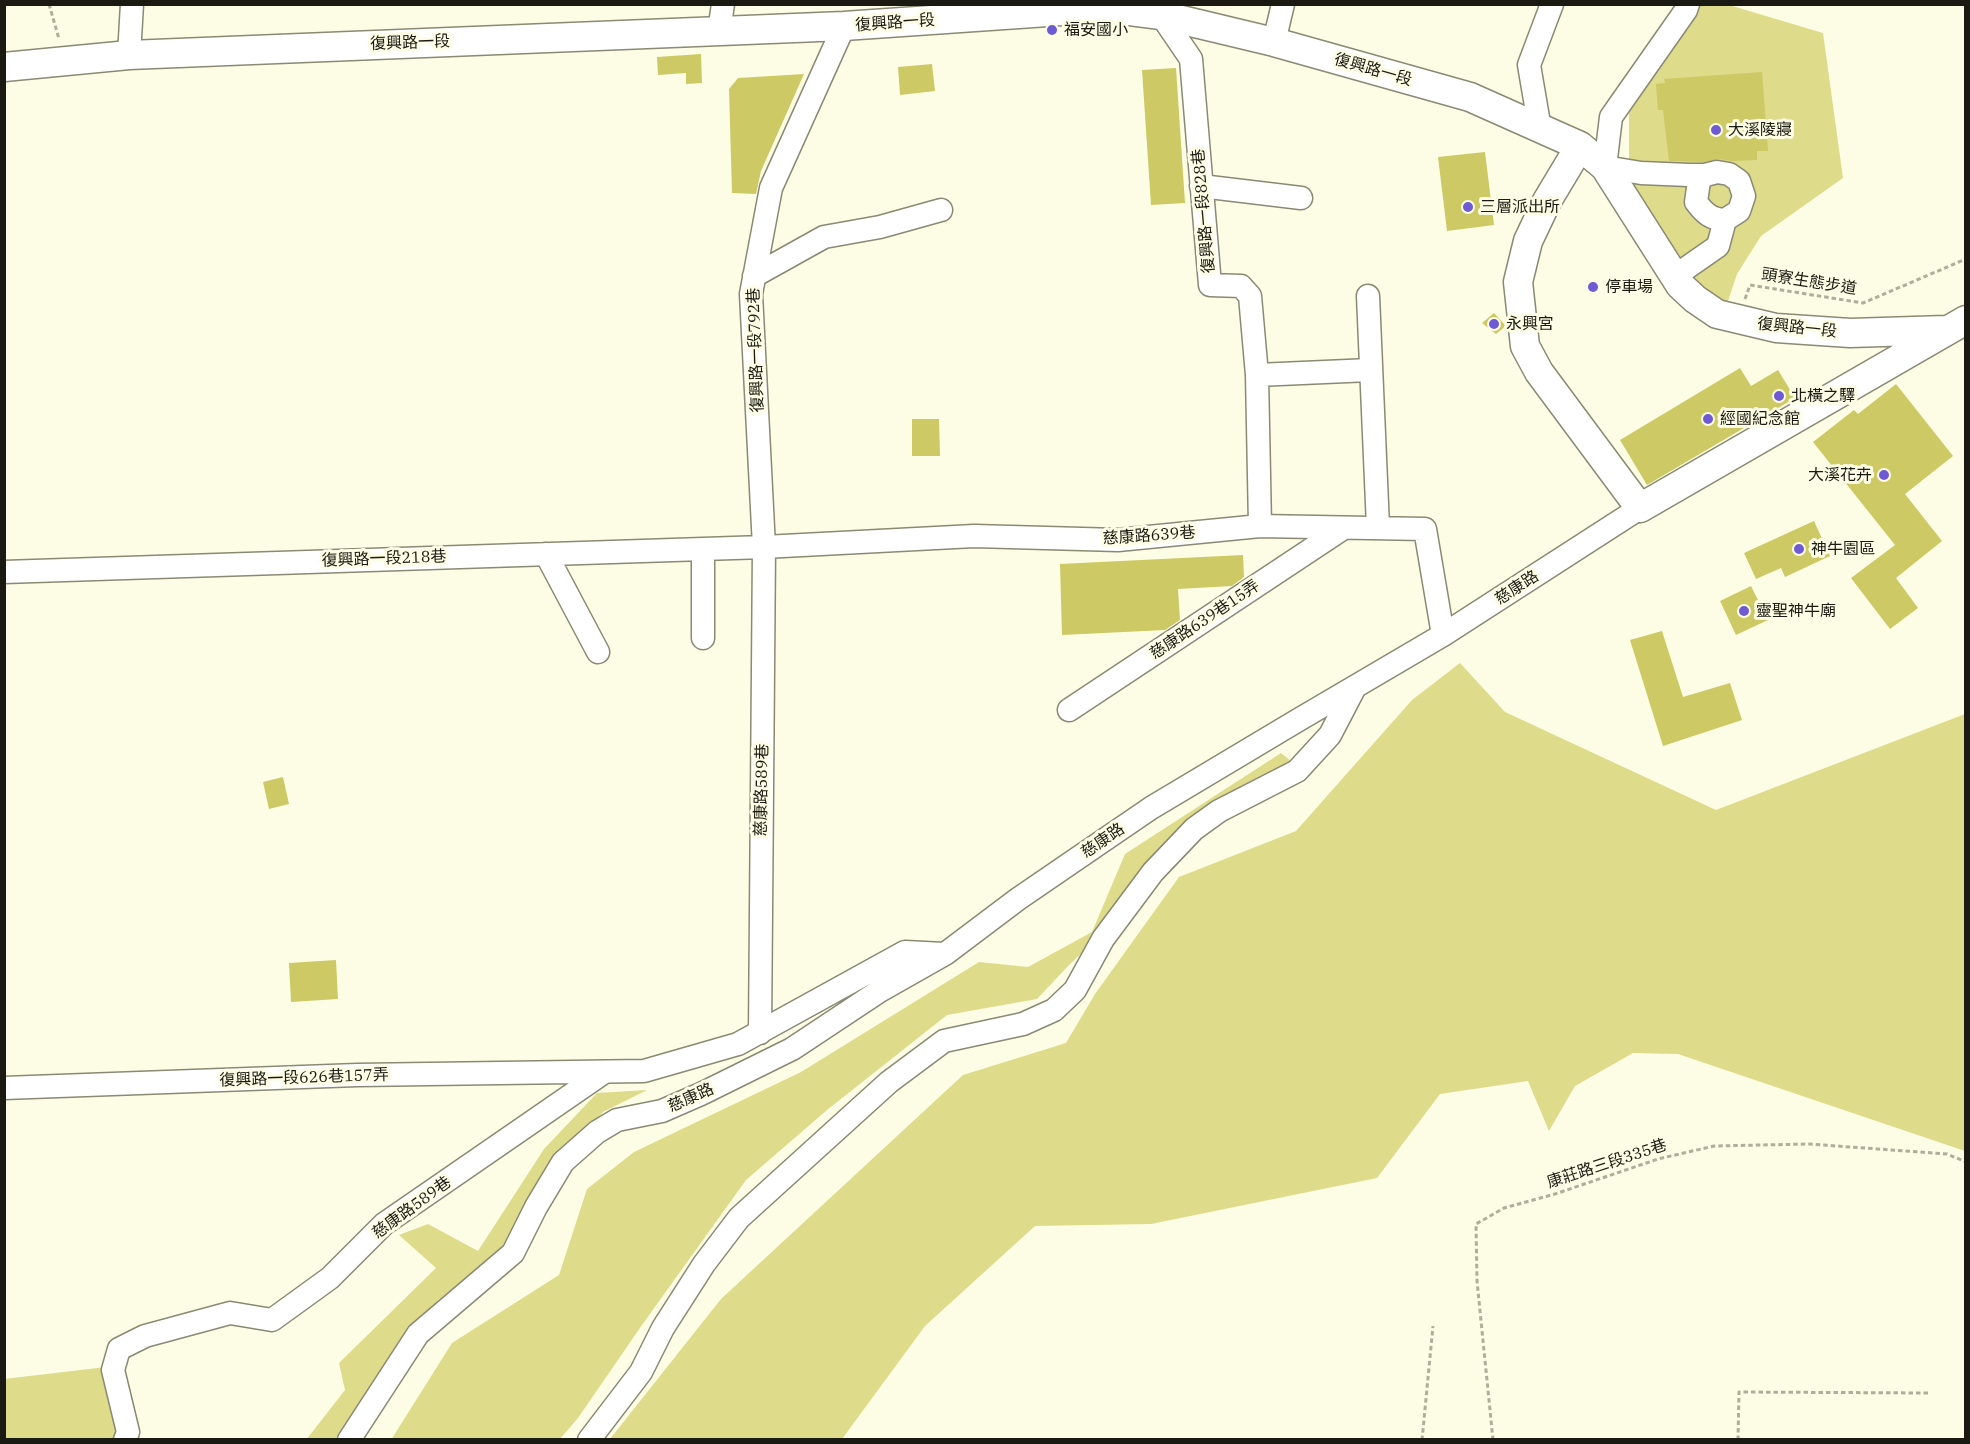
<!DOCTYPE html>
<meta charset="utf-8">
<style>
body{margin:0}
#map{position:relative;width:1970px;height:1444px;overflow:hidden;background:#fdfde5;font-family:"IBM Plex Serif",serif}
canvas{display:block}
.frame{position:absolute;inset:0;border:6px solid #1a1a12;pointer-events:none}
</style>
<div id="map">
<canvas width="1970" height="1444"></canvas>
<div class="frame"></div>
</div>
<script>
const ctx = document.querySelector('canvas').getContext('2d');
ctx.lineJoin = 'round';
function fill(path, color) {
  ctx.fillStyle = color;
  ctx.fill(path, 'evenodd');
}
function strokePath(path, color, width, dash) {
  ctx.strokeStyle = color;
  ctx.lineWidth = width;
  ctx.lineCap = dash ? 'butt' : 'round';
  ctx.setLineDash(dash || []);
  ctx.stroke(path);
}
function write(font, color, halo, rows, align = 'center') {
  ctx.font = font + ' "IBM Plex Serif","Noto Sans TC",serif';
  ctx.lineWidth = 6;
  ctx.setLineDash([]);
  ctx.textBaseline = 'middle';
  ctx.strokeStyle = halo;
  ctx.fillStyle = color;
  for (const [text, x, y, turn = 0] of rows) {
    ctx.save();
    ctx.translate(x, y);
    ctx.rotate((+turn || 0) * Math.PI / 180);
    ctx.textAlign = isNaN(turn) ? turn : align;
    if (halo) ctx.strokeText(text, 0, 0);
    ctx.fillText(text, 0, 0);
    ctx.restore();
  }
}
fill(new Path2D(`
 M 1698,5 L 1729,5 L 1823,33 L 1843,178 L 1761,236 L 1737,274 L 1727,304 L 1701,293 L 1629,184 L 1629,105 Z
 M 1460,663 L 1505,712 L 1716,810 L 1965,714 L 1965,1151 L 1678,1054 L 1633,1053 L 1575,1086 L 1549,1131 L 1528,1081 L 1440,1094 L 1377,1178 L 1151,1224 L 1035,1226 L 925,1326 L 842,1439 L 610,1439 L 721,1299 L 963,1075 L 1066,1043 L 1095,994 L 1179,877 L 1296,831 L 1412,700 Z
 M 1281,753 L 1291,761 L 1274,778 L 1207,810 L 1102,934 L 1070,964 L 1037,999 L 947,1015 L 827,1110 L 746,1180 L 642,1325 L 578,1418 L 560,1439 L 391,1440 L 452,1343 L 559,1275 L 587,1189 L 634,1152 L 801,1072 L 979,962 L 1028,967 L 1092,932 L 1125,854 Z
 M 647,1090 L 603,1112 L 533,1193 L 512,1246 L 438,1300 L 341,1439 L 306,1440 L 345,1390 L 339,1363 L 436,1268 L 399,1235 L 428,1224 L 478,1251 L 544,1149 L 597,1093 Z
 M 106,1367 L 120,1421 L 116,1439 L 5,1439 L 4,1379 Z`), '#dedb8a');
fill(new Path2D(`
 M 701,54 L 702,83 L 686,84 L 686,73 L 658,75 L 657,57 Z
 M 932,64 L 935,91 L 900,95 L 898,67 Z
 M 1176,68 L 1185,203 L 1151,205 L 1142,70 Z
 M 1762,72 L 1768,151 L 1757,151 L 1757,160 L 1732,161 L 1719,159 L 1703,162 L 1669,161 L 1663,110 L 1658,110 L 1656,84 L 1665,83 L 1664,79 Z
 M 804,74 L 761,171 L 756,194 L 732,193 L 729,89 L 738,78 Z
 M 1485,152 L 1494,225 L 1447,231 L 1438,157 Z
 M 1494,313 L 1506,326 L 1496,334 L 1482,323 Z
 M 1740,368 L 1751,386 L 1778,370 L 1795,398 L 1647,485 L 1620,440 Z
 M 1896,384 L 1953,456 L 1905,494 L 1942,541 L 1896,578 L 1918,608 L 1890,629 L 1851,578 L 1895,545 L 1813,442 L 1854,410 L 1858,414 Z
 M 912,419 L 939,419 L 940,456 L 912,456 Z
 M 1814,521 L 1830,556 L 1785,577 L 1781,568 L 1756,579 L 1744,553 Z
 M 1243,555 L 1244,577 L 1232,586 L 1178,589 L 1180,620 L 1165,630 L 1062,635 L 1060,564 Z
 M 1751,586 L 1768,620 L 1736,635 L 1720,601 Z
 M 1662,631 L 1683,697 L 1730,683 L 1742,720 L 1663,746 L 1630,640 Z
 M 283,777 L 289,804 L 269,809 L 263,782 Z
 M 336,960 L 338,999 L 291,1002 L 289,963 Z`), '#cdc964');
const minor = new Path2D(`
 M 1161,15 L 1191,59 L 1210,285 L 1241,286 L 1250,296 L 1257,375 L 1260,526
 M 719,31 L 723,4
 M 1274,42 L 1283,4
 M 129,55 L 132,4
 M 1540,129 L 1529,65 L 1552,4
 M 1705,175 L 1699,181 L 1696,202 C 1705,214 1711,219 1725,220
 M 1201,186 L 1301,198
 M 754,276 L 824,237 L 880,227 L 941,210
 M 1675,276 L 1718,246 L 1725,220 L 1739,211 L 1744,196 L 1739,181 L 1729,174 L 1717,172 L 1705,175 L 1689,175 L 1641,173 L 1605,167 L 1611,117 L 1686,10 L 1688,4
 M 1368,296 L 1378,527
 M 1257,375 L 1370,370
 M 703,549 L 703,638
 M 546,554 L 598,652
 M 4,572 L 764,547 L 974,536 L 1118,540 L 1260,526 L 1425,529 L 1443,635
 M 1069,710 L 1342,529
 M 760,1033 L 764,547 L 751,294 L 771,188 L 844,26
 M 4,1088 L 357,1075 L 644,1071 L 738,1044 L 905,952 L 944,954
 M 125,1440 L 128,1432 L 113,1370 L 119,1349 L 145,1336 L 230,1313 L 272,1320 L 330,1278 L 384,1224 L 603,1073
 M 349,1440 L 418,1334 L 513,1253 L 536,1207 L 563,1162 L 597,1132 L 617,1120 L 662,1111 L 701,1094 L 792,1049 L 878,992 L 945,954 L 1018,899 L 1151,808 L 1300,719 L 1443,635 L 1640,508
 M 589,1440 L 641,1372 L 663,1328 L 704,1264 L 739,1218 L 889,1082 L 944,1041 L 1023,1024 L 1054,1010 L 1075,990 L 1103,939 L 1153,872 L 1194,829 L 1219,811 L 1297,771 L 1330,735 L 1355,687`);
const major = new Path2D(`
 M 4,67 L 129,55 L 844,26 L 1106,8 L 1161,15 L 1274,42 L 1470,97 L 1580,146 L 1605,167 L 1680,285 L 1695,299 L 1717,314 L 1776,328 L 1850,333 L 1946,330
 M 1580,146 L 1547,201 L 1528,241 L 1518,282 L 1525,346 L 1539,372 L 1640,508 L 1966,320`);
strokePath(minor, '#8a8974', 25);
strokePath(major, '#8a8974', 31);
strokePath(new Path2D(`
 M 49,4 L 59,39
 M 1745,299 L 1750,285 L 1863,303 L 1966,259
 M 1422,1440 L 1433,1326
 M 1493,1440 L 1477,1281 L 1476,1224 L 1504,1208 L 1555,1194 L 1658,1159 L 1714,1146 L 1809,1144 L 1947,1154 L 1966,1162
 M 1738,1440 L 1739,1392 L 1929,1393`), '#aeae9b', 3, [4.5, 3]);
strokePath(minor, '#fff', 22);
strokePath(major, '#fff', 28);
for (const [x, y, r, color] of [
 [1052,30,6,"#6e5ad4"],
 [1716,130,6,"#6e5ad4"],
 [1468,207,6,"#6e5ad4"],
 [1593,287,6,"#6e5ad4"],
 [1494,324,6,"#6e5ad4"],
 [1779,396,6,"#6e5ad4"],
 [1708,419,6,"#6e5ad4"],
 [1884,475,6,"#6e5ad4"],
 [1799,549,6,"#6e5ad4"],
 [1744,611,6,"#6e5ad4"]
]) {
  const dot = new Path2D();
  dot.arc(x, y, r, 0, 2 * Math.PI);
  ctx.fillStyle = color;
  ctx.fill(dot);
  strokePath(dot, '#fdfde5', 2);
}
write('16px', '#1a1a12', '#fdfde5', [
 ["復興路一段",895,23,-4],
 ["復興路一段",410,43,-2],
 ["復興路一段",1373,70,16],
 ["復興路一段828巷",1204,211,-95],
 ["頭寮生態步道",1809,282,9],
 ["復興路一段",1797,328,6],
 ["復興路一段792巷",756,350,-92],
 ["慈康路639巷",1149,536,-4],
 ["復興路一段218巷",384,559,-2],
 ["慈康路",1517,588,-33],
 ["慈康路639巷15弄",1205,620,-34],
 ["慈康路589巷",762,790,-89],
 ["慈康路",1103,841,-34],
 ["復興路一段626巷157弄",304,1078,-2],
 ["慈康路",691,1098,-24],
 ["康莊路三段335巷",1607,1164,-18],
 ["慈康路589巷",412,1208,-36]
]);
write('16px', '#1a1a12', '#fdfde5', [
 ["福安國小",1064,30],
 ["大溪陵寢",1728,130],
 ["三層派出所",1480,207],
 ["停車場",1605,287],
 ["永興宮",1506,324],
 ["北橫之驛",1791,396],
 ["經國紀念館",1720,419],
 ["大溪花卉",1872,475,"right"],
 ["神牛園區",1811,549],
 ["靈聖神牛廟",1756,611]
], 'left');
</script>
